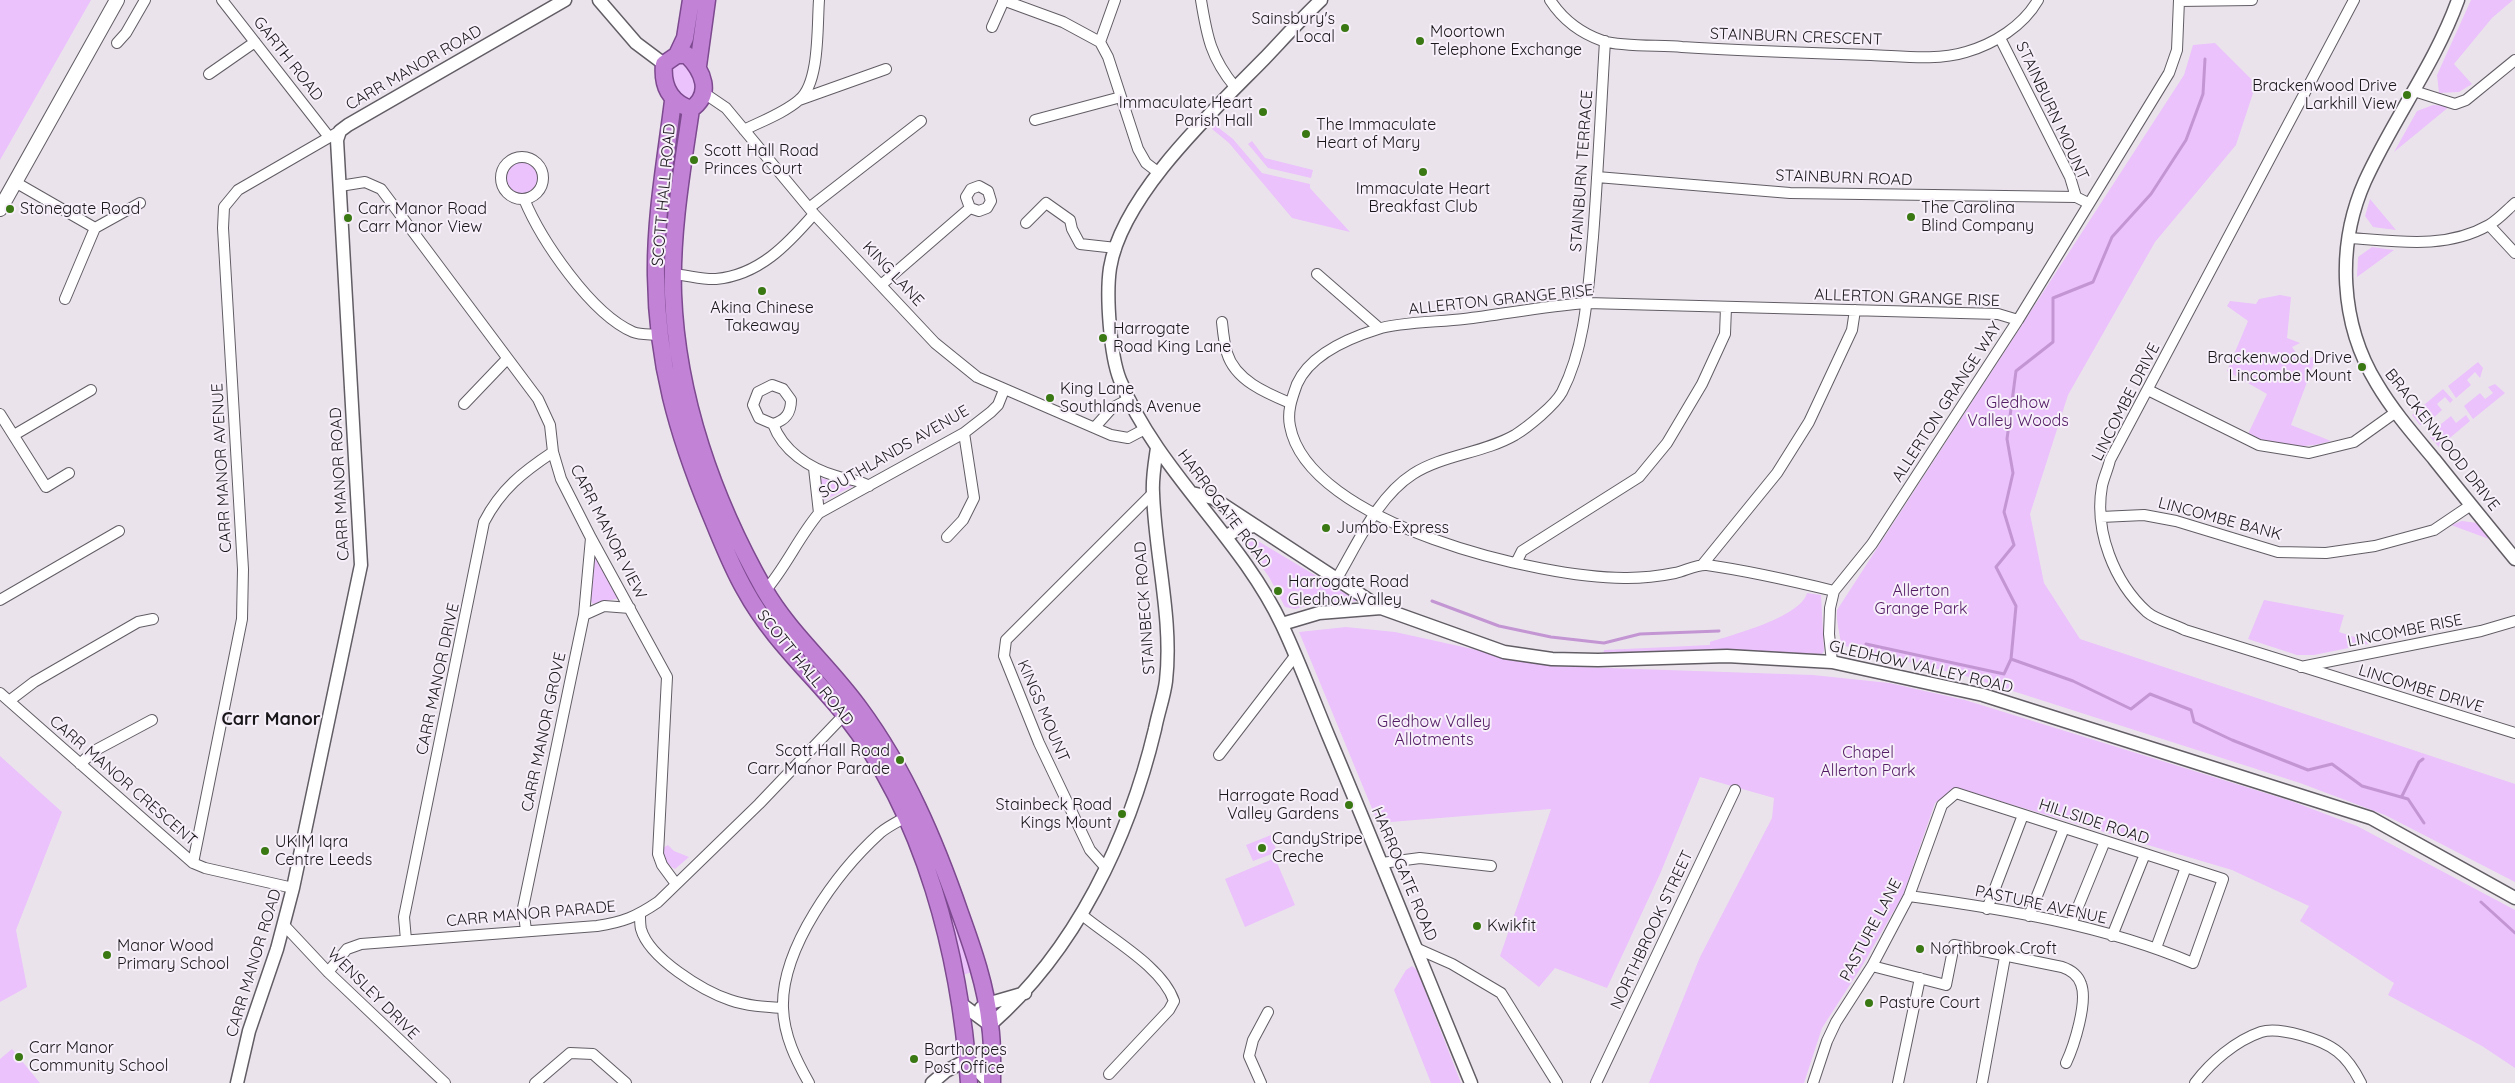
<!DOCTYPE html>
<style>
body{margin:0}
canvas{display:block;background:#eae3ec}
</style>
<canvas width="2515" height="1083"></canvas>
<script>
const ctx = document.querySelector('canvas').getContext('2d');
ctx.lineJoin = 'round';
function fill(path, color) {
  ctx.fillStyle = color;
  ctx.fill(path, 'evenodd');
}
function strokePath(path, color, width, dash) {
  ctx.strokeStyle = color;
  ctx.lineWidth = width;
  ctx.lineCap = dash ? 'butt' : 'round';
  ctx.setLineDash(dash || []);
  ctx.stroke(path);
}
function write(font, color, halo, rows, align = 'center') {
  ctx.font = font + ' Quicksand,sans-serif';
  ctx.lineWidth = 4;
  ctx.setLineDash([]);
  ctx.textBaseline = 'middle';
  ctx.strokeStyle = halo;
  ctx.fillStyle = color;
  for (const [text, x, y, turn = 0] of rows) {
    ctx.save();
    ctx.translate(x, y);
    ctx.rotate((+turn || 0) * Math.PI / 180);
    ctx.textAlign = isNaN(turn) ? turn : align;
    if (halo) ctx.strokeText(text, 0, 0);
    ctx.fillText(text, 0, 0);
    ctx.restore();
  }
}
fill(new Path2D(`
 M 0,0 L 91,0 L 0,160 Z
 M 2471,0 L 2513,0 L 2492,18 L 2454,64 L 2472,84 L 2459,92 L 2439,93 L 2437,75 Z
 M 2215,43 L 2256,84 L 2236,145 L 2155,242 L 2068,395 L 2030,514 L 2044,583 L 2080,639 L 2515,784 L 2515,882 L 2385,815 L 2300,783 L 1969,677 L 1841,645 C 1840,633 1836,623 1837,610 L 2184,75 L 2193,45 Z
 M 684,62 L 699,81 L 693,98 L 689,99 C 676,97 668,78 673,66 Z
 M 2433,105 L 2450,106 L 2394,152 L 2417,111 Z
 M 1215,125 L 1233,139 L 1262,173 L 1310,184 L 1310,188 L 1350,232 L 1292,218 L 1229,143 L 1212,129 Z
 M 1252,141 L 1265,158 L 1313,170 L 1311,178 L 1268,168 L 1248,144 Z
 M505 177a17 17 0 1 1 34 0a17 17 0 1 1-34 0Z
 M 2370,199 L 2396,230 L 2373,227 L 2365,216 Z
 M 2372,247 L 2394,250 L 2357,277 L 2358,257 Z
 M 2280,295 L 2291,297 L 2287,338 L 2300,343 L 2292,347 L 2302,361 L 2312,357 L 2316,358 L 2291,425 L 2331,441 C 2302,450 2275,447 2248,434 L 2267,394 L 2227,371 L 2248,321 L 2227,306 L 2230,301 L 2256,304 L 2259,299 Z
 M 2478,362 L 2483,368 L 2480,378 L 2475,372 L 2467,380 L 2471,385 L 2456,398 L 2448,386 Z
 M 2495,384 L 2505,393 L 2473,419 L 2464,406 L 2480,393 L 2485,399 L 2493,393 L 2488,387 Z
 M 2443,389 L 2453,400 L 2450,403 L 2445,397 L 2437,404 L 2442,410 L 2427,424 L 2420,425 L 2412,415 Z
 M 2466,415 L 2470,421 L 2439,447 L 2430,437 L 2431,432 L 2451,416 L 2456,423 Z
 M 820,478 L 852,484 L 853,486 L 823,501 Z
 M 2462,521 L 2477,523 L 2489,539 L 2451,525 Z
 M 1248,535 L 1358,601 L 1317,603 L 1295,609 L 1285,607 L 1269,577 L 1243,540 Z
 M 598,558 L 620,598 L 593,604 L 590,600 L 594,559 Z
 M 1807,593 L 1821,595 L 1824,651 L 1822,654 L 1707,651 L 1603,654 L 1604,650 L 1710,645 L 1710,642 C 1732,635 1801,617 1807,593 Z
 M 2264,600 L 2344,615 L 2339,632 L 2367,641 L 2368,644 L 2314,655 L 2297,655 L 2248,639 Z
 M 1346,627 L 1395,632 L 1550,666 L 1813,675 L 1889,683 L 1965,700 L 2291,801 L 2357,826 L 2515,910 L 2515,1068 L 2482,1046 L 2388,995 L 2394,983 L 2300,921 L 2309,906 L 2232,870 L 1956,788 L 1935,803 L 1903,895 L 1862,966 L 1822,1028 L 1804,1083 L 1649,1083 L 1700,957 L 1772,818 L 1774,798 L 1700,777 L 1660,874 L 1607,988 L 1555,968 L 1539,987 L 1500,956 L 1551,809 L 1378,823 L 1299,632 Z
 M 0,756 L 62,812 L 16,930 L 27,987 L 0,1002 Z
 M 1271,835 L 1277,852 L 1253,861 L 1246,845 Z
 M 668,845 L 674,851 L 689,857 L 675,869 C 666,865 663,858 663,848 Z
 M 1275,858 L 1295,905 L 1245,927 L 1225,879 Z
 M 941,880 L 973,972 L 962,975 L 936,882 Z
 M 1412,966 L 1417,970 L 1461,1083 L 1431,1083 L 1394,990 L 1406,970 Z
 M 12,1049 L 40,1083 L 0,1083 L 0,1059 Z`), '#ebc2fb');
strokePath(new Path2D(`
 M 2205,59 L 2203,94 L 2186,140 L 2151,194 L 2112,237 L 2093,282 L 2053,298 L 2053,342 L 2016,371 L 2007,439 L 2013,473 L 2004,512 L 2014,545 L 1996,567 L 2016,606 L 2011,659 L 2073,681 L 2131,709 L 2150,694 L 2191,710 L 2194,722 L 2232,740 L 2308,770 L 2332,764 L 2362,786 L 2408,799 L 2424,823
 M 1432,601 L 1499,626 L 1551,637 L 1604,643 L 1640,634 L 1719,631
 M 1866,644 L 2004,674 L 2011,659
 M 2402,796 L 2419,762 L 2423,759
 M 2481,902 L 2515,933`), '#c396d3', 3);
const minor = new Path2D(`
 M 222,0 L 329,137
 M 1003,0 L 1063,22 L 1100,42 L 1108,57 L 1138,149 L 1146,163 L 1159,173
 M 1201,0 C 1207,37 1211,58 1235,87
 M 1550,0 C 1563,20 1580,33 1603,41 C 1623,47 1660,45 1682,47 C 1745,51 1808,53 1871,55 C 1901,56 1937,61 1966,52 C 1994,44 2023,26 2038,0
 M 2354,0 L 2110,460 C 2108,469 2104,477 2102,486 C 2094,531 2114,582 2147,612 C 2156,620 2174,624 2185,630 L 2515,733
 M 2179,1 L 2252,0
 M 992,27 L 1004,0
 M 2000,38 L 2070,177 L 2076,197
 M 1100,42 L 1115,0
 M 117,43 L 126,33 L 145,0
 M 209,74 L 255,42
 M 2414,91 L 2455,104 L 2466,100 L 2515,60
 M 704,93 L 726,108 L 814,214 L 935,343 L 977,377 L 1111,435 L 1128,438 L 1145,429
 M 799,100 L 886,69
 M 1035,120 L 1121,97
 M 744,130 C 762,121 784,113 799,100 C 820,83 817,26 819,0
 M501 178a21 21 0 1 1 42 0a21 21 0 1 1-42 0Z
 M 1597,177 L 1790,193 L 2076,197 L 2088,203
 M 15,182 L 95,228
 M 340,186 L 365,182 L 381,189 L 538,399 L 550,425 L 553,452 L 561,479 L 591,538 L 667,677 L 658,854 L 662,865 L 676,884
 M 524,199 C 541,240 591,314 633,332 C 640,335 651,334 659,335
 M 809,208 L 921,121
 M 1026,223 L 1046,203 L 1070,220 L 1072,229 L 1080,244 L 1116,248
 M 2489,225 L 2515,253
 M 2349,238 C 2396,241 2445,250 2489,225 C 2498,220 2507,210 2515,203
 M 670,274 C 685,274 701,280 716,279 C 759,275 787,245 814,214
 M 1317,274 L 1379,328
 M 881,285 L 970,208 L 979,211 L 987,208 L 991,201 L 988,191 L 979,186 L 971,189 L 966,197 L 970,208
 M 65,299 L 95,228 L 140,203
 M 1222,322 C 1223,332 1224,343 1227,353 C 1235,380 1266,393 1290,403
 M 2148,390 L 2259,445 L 2309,453 L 2354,442 L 2396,412
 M 464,404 L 507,359
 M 0,414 L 46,487 L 69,473
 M 773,424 L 759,418 L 753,405 L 758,392 L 772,385 L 783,389 L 791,400 C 791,413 786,420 773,424 C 783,451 809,468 836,476 C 848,480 858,479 869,486
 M 1095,427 L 1112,408 L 1129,399
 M 14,435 L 91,390
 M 814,468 L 819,513
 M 2101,517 L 2144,515 L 2176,521 L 2278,552 L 2326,553 L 2375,546 L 2434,530 L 2471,505
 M 947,537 L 963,520 L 974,498 L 964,433
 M 1516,563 L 1522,551 L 1639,477 L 1667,443 L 1702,384 L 1725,334 L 1726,307
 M 1703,564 L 1777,473 L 1809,422 L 1852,330 L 1855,310
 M 1336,580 C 1357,545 1377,497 1413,474 C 1442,455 1484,453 1515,435 C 1528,427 1555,405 1562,392 C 1586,345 1588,289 1593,237 C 1598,172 1601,107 1605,41
 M 765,591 C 786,567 798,538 819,513 L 964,433 L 991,412 L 998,405 L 1004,390
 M 1834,591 C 1793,581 1749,571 1707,565 C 1697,564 1685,571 1675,573 C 1660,576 1642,578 1627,578 C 1542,579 1308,524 1290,426 C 1287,411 1292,398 1297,384 C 1310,355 1349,338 1378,329 C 1399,322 1440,322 1464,319 C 1505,314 1546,306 1587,303 L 1998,314 L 2018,320
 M 0,600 L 119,531
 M 584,615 L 604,606 L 630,608
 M 1832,662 L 1829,634 L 1830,608 L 1834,591 L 1872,544 L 2018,320 L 2169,73 L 2177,50 L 2179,0
 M 2301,667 L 2481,631 L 2515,621
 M 0,693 L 193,863 L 205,868 L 293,888
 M 9,701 L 34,682 L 138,622 L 153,619
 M 1219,755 L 1295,656
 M 80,764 L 94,751 L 152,720
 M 193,863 L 242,619 L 243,569 L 223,228 L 224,207 L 238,190 L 340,131
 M 1382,863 L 1420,858 L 1491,866
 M 1106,868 L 1090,850 L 1039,743 L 1004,656 L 1006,640 L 1153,493
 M 1987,909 L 2023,815
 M 640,914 C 640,919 640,925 641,929 C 649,958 703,991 730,1000 C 747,1006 765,1007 783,1008
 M 1081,914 C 1109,938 1162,966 1174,1001 L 1169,1010 L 1109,1074
 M 2029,916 L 2064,828
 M 283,924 L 328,972 L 445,1083
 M 2071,924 L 2105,841
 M 526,930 L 523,908 L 584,615 L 591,538
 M 2112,936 L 2145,854
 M 406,940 L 404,917 L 484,522 C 501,489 523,472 553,452
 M 2156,948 L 2186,867
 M 1418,949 L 1452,964 L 1501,993 L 1557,1083
 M 1872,966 L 1946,985 L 1954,945 L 2062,967 C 2071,970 2078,975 2081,984 C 2088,1002 2074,1046 2066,1063
 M 328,972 L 347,949 L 361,944 L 597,926 C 623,922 636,917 658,902 L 759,804 L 844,715
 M 535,1083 L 570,1053 L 593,1054 L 626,1083
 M 809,1083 C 796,1060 784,1036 783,1008 C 781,948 837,872 880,833 C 887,827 897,822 906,817
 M 1261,1083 L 1249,1056 L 1253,1040 L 1268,1012
 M 1596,1083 L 1735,790
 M 1813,1083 L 1827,1041 L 1836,1022 L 1872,966 L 1909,896 L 1942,805 L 1956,793 L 2223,879 L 2193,963 C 2103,925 2005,909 1909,896
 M 1898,1083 L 1920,978
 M 1982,1083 L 2005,957
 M 2195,1083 C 2211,1062 2235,1041 2261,1032 C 2279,1026 2324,1040 2338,1052 C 2347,1059 2356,1073 2361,1083`);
const tertiary = new Path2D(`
 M 599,0 L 636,43 L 664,64
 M 1321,0 C 1301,19 1283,39 1264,59 C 1213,111 1122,195 1110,268 C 1106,295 1110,355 1120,380 C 1158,472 1240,536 1282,625 C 1299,661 1313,699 1328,735 C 1377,851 1423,967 1471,1083
 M 2458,0 C 2435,64 2393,119 2365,181 C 2336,246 2340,324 2377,384 C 2393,411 2414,435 2434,459 C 2461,493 2488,526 2515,559
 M 1192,493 L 1213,498 L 1381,608 L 1504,652 L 1552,659 L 1598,660 L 1727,656 L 1832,662 L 1983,695 L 2371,818 L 2515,898
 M 1226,537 L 1239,528 L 1255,526
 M 1282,624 L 1319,613 L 1381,608
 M 960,1003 L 990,1025 C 1076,950 1129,838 1155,729 C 1158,713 1164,697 1166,681 C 1173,619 1155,555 1153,493 C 1152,478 1155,462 1157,448
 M 981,1008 L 987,1004 L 1025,993
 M 237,1083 L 249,1031 L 277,949 L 293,888 L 361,565 L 337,140 L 340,131 L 348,125 L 565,0
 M 932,1083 L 946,1071 L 967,1060 L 990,1083`);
const secondary = new Path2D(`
 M 0,209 L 117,0`);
const trunk = new Path2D(`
 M 677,55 L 687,55 C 703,71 713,94 691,109 C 669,102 662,85 664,64 Z
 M 677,55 L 685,38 L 691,0
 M 698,66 L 707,0
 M 673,101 C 666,158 655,217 656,276 C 657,363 677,433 710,513 C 721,539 731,566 745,590 C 771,638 811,673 845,715 C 925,816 960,956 969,1083
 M 691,109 C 682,170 671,232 673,294 C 677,397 713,499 764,589 C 790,634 830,667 860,709 C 905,770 935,841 960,913 C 973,949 986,986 990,1025 C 993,1044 992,1064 992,1083`);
strokePath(minor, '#625d65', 12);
strokePath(tertiary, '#625d65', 15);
strokePath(secondary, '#625d65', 16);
strokePath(trunk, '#7d498f', 19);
strokePath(minor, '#fff', 10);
strokePath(tertiary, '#fff', 12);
strokePath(secondary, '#fff', 14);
strokePath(trunk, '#c283d7', 16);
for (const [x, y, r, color] of [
 [1345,28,5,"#3a7813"],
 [1420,41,5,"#3a7813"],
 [2407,95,5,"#3a7813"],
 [1263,112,5,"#3a7813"],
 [1306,134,5,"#3a7813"],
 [694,160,5,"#3a7813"],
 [1423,172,5,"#3a7813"],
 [10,209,5,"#3a7813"],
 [1911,217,5,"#3a7813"],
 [348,218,5,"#3a7813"],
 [762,291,5,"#3a7813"],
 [1103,338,5,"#3a7813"],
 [2362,367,5,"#3a7813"],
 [1050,398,5,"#3a7813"],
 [1326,528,5,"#3a7813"],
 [1278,591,5,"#3a7813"],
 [900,760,5,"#3a7813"],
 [1349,805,5,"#3a7813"],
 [1122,814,5,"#3a7813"],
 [1262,848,5,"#3a7813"],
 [265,851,5,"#3a7813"],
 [1477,926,5,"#3a7813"],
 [1920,949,5,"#3a7813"],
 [107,955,5,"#3a7813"],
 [1869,1003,5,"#3a7813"],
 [19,1057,5,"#3a7813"],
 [914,1059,5,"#3a7813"]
]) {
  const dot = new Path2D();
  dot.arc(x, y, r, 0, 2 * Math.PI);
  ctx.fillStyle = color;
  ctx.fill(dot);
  strokePath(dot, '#f7f0fa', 2);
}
write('16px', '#1a171b', '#f7f0fa', [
 ["Sainsbury's",1335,19,"right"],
 ["Local",1335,37,"right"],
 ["Moortown",1430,32],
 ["Telephone Exchange",1430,50],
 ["Brackenwood Drive",2397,86,"right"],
 ["Larkhill View",2397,104,"right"],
 ["Immaculate Heart",1253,103,"right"],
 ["Parish Hall",1253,121,"right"],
 ["The Immaculate",1316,125],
 ["Heart of Mary",1316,143],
 ["Scott Hall Road",704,151],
 ["Princes Court",704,169],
 ["Immaculate Heart",1423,189,"center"],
 ["Breakfast Club",1423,207,"center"],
 ["The Carolina",1921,208],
 ["Blind Company",1921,226],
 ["Stonegate Road",20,209],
 ["Carr Manor Road",358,209],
 ["Carr Manor View",358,227],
 ["Akina Chinese",762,308,"center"],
 ["Takeaway",762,326,"center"],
 ["Harrogate",1113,329],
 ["Road King Lane",1113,347],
 ["Brackenwood Drive",2352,358,"right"],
 ["Lincombe Mount",2352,376,"right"],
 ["King Lane",1060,389],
 ["Southlands Avenue",1060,407],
 ["Jumbo Express",1336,528],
 ["Harrogate Road",1288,582],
 ["Gledhow Valley",1288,600],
 ["Scott Hall Road",890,751,"right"],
 ["Carr Manor Parade",890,769,"right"],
 ["Harrogate Road",1339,796,"right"],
 ["Valley Gardens",1339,814,"right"],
 ["Stainbeck Road",1112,805,"right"],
 ["Kings Mount",1112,823,"right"],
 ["CandyStripe",1272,839],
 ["Creche",1272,857],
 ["UKIM Iqra",275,842],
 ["Centre Leeds",275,860],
 ["Kwikfit",1487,926],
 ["Manor Wood",117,946],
 ["Primary School",117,964],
 ["Northbrook Croft",1930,949],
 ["Pasture Court",1879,1003],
 ["Carr Manor",29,1048],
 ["Community School",29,1066],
 ["Barthorpes",924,1050],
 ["Post Office",924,1068]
], 'left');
write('16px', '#1a171b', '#f7f0fa', [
 ["STAINBURN CRESCENT",1796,37,2],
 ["GARTH ROAD",288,59,52],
 ["CARR MANOR ROAD",414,68,-30],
 ["STAINBURN MOUNT",2052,111,65],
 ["STAINBURN TERRACE",1582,171,-86],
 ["STAINBURN ROAD",1844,178,2],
 ["SCOTT HALL ROAD",664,195,-85],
 ["KING LANE",893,274,47],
 ["ALLERTON GRANGE RISE",1907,298,2],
 ["ALLERTON GRANGE RISE",1501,300,-6],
 ["ALLERTON GRANGE WAY",1947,402,-57],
 ["LINCOMBE DRIVE",2126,402,-63],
 ["BRACKENWOOD DRIVE",2442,440,52],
 ["SOUTHLANDS AVENUE",894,452,-30],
 ["CARR MANOR AVENUE",222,468,-93],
 ["CARR MANOR ROAD",340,484,-93],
 ["HARROGATE ROAD",1224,509,53],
 ["LINCOMBE BANK",2220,519,15],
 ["CARR MANOR VIEW",608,532,63],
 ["STAINBECK ROAD",1145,608,-94],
 ["LINCOMBE RISE",2405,631,-11],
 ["GLEDHOW VALLEY ROAD",1921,667,13],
 ["SCOTT HALL ROAD",805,668,51],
 ["CARR MANOR DRIVE",438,679,-78],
 ["LINCOMBE DRIVE",2421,689,17],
 ["KINGS MOUNT",1043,711,67],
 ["CARR MANOR GROVE",544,732,-78],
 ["CARR MANOR CRESCENT",123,781,41],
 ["HILLSIDE ROAD",2094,822,18],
 ["HARROGATE ROAD",1404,874,67],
 ["PASTURE AVENUE",2041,905,12],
 ["CARR MANOR PARADE",531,914,-5],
 ["NORTHBROOK STREET",1652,930,-65],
 ["PASTURE LANE",1871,930,-62],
 ["CARR MANOR ROAD",254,963,-73],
 ["WENSLEY DRIVE",373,994,45]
]);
write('16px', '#521b64', '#f7f0fa', [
 ["Gledhow",2018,403],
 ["Valley Woods",2018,421],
 ["Allerton",1921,591],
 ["Grange Park",1921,609],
 ["Gledhow Valley",1434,722],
 ["Allotments",1434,740],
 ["Chapel",1868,753],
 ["Allerton Park",1868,771]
]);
write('bold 18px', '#1a171b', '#f7f0fa', [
 ["Carr Manor",271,720]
]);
</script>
